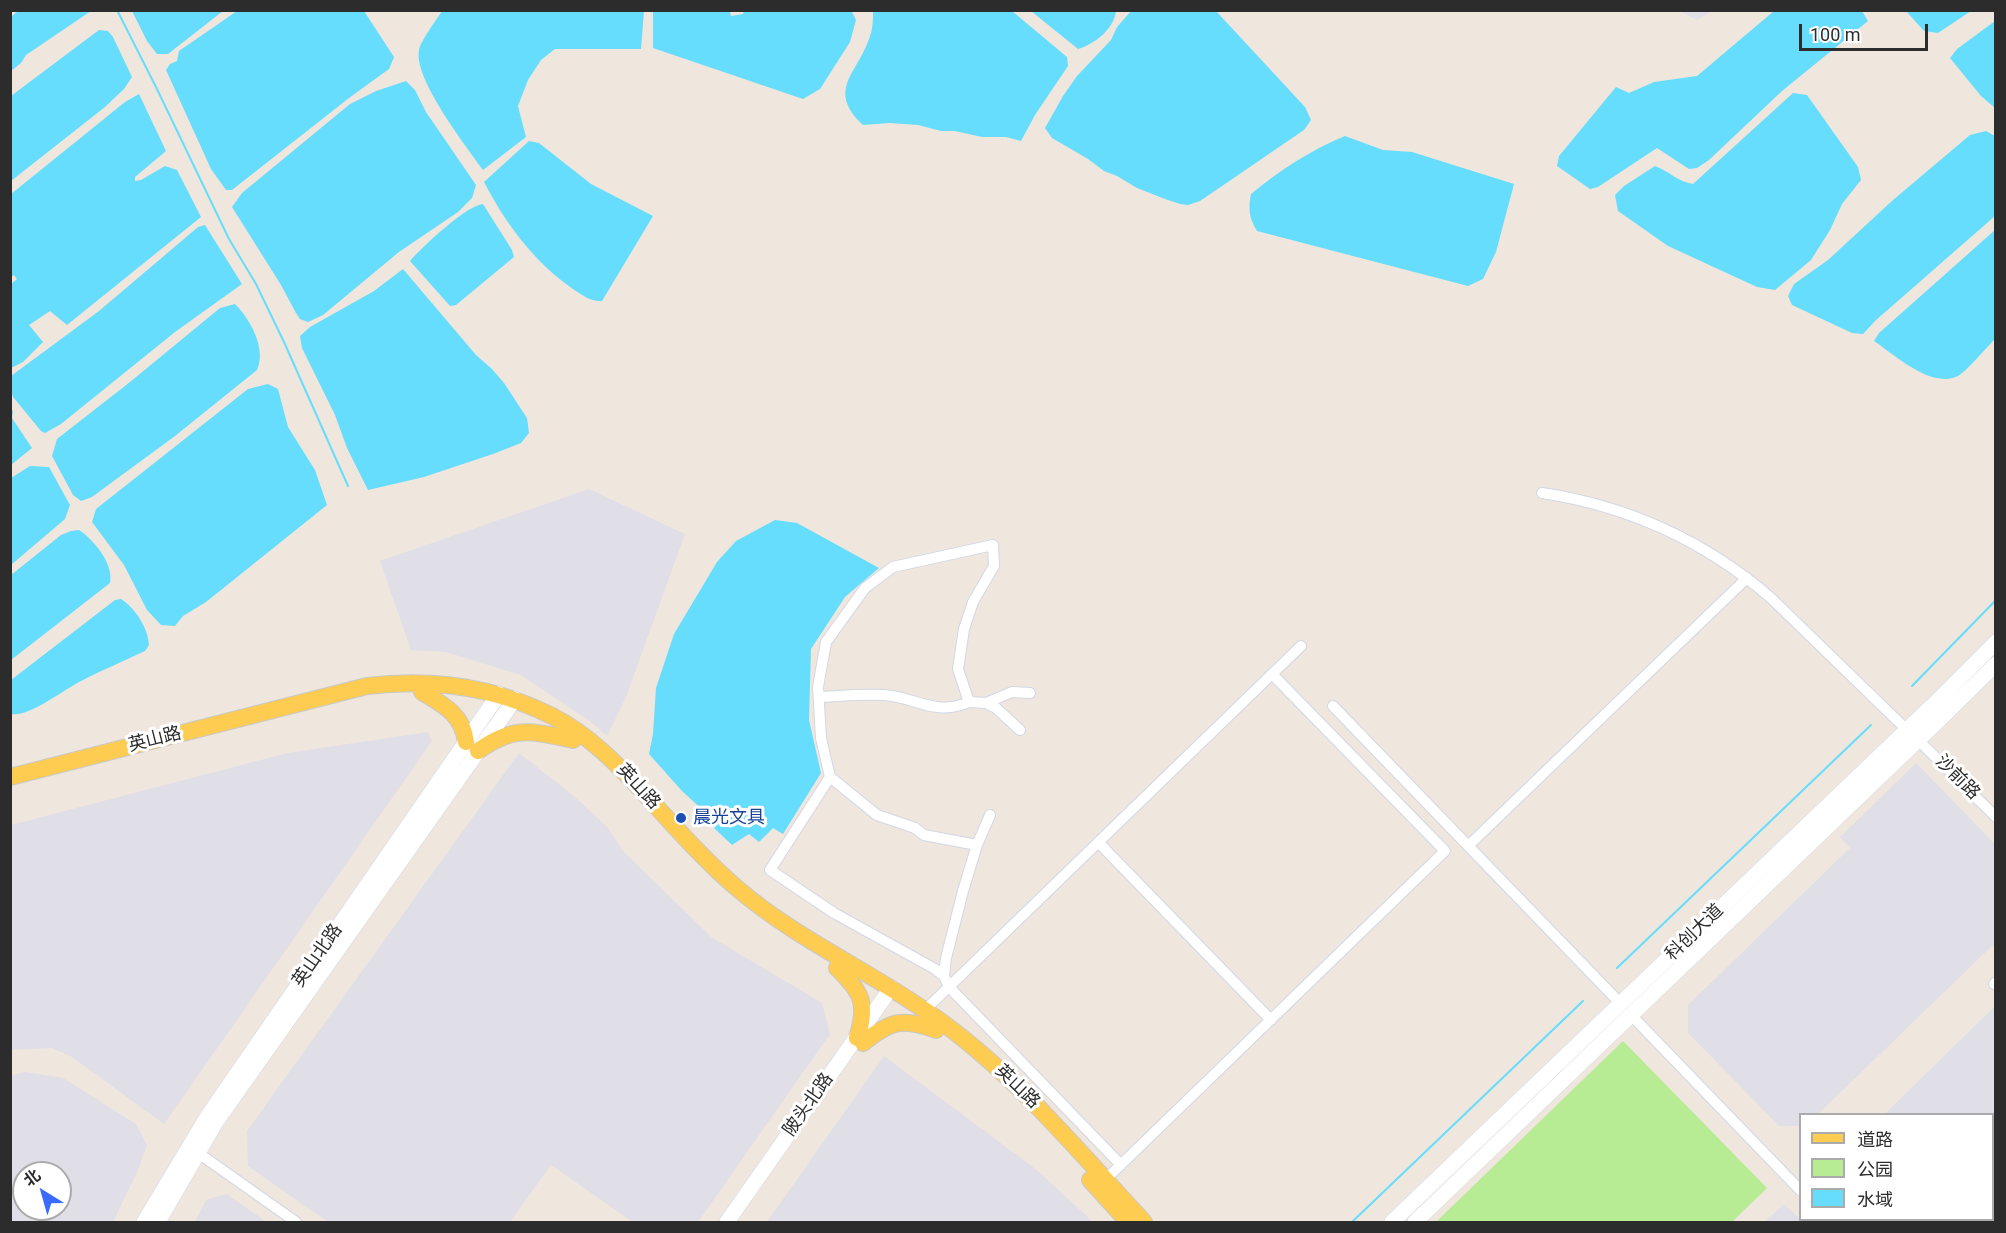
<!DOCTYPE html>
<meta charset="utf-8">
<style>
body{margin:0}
#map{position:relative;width:2006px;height:1233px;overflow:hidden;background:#efe6dd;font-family:Roboto,"Noto Sans SC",sans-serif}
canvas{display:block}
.frame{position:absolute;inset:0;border:12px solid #2c2c2c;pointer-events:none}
.legend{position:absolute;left:1799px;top:1113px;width:195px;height:108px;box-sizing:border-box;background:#fff;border:2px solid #ababab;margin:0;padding:8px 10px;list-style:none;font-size:18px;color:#2c2c2c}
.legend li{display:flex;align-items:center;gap:12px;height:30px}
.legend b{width:30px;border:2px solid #ababab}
.north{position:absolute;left:12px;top:1161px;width:60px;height:60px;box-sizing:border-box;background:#fff;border:2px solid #ababab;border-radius:50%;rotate:323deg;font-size:16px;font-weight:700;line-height:24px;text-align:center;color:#2c2c2c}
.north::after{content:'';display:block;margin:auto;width:21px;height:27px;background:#3a6bff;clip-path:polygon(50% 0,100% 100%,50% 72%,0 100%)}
.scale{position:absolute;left:1799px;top:24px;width:129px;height:27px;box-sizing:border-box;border:3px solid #2c2c2c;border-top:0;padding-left:8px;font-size:18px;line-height:21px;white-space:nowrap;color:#2c2c2c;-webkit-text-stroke:4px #fff;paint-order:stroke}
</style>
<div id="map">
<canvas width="2006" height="1233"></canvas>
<div class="frame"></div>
<ul class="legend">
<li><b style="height:8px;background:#ffcc52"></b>道路</li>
<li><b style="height:16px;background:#b7eb94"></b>公园</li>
<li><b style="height:16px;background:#66ddfc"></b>水域</li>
</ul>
<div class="north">北</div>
<div class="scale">100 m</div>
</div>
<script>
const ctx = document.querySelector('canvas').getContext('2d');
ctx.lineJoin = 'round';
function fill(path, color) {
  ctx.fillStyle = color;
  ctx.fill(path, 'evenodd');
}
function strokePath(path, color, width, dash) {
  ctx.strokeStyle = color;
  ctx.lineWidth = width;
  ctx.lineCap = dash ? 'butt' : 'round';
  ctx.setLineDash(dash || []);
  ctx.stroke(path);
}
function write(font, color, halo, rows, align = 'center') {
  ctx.font = font + ' Roboto,"Noto Sans SC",sans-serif';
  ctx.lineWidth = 6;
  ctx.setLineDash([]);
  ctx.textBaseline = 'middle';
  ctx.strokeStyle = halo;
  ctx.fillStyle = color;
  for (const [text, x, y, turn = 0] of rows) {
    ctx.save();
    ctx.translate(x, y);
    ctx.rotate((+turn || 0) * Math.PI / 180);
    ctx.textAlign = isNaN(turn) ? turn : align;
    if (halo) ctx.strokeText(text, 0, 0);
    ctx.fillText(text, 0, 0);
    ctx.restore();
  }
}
fill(new Path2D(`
 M 1680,11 L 1712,11 L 1697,20 Z
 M 589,489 L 685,534 L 626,697 L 607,736 L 590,721 L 521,675 L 446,652 L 411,650 L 380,561 Z
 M 428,732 L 432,741 L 164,1124 L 72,1057 L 52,1048 L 11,1050 L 11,825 L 288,753 Z
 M 519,753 L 574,796 L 608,828 L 622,850 L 711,937 L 822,1003 L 830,1034 L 698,1222 L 633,1222 L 551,1165 L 510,1222 L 328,1222 L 248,1166 L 247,1131 Z
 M 1916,763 L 1995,844 L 1995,943 L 1818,1114 L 1800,1114 L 1800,1126 L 1779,1126 L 1688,1033 L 1688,1005 L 1850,848 L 1840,837 Z
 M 1995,1006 L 1995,1222 L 1862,1222 L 1859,1220 L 1992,1220 L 1992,1114 L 1885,1114 Z
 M 884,1056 L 1038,1171 L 1093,1222 L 767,1222 Z
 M 26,1072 L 63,1078 L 136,1124 L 147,1145 L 138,1170 L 113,1222 L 11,1222 L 11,1075 ZM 24,1173 L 60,1173 L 60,1209 L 24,1209 Z
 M 226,1194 L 267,1222 L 195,1222 L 206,1200 Z
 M 1784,1204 L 1803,1222 L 1765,1222 Z`), '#e0dee7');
fill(new Path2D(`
 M 1623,1041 L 1767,1188 L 1732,1222 L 1436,1222 Z`), '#b7eb94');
fill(new Path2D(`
 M 1132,10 L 1216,11 L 1305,107 L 1311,120 L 1304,130 L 1200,201 L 1188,205 L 1180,204 L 1165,199 L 1137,188 L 1117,176 L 1104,171 L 1088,159 L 1052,138 L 1045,128 L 1063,96 L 1077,76 L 1111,40 L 1117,27 Z
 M 18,11 L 18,10 L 91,11 L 26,55 L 21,63 L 11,71 L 11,17 Z
 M 132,11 L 132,10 L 223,11 L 168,54 L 157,54 L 147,41 Z
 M 237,11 L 364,11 L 394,57 L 389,69 L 349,98 L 232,190 L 226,190 L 211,169 L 166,70 L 170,64 L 177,61 L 179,51 Z
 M 442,11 L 644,11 L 641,49 L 555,49 L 541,60 L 528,80 L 518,106 L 526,137 L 483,170 C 466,146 413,78 419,50 C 420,42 437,19 442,11 Z
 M 744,11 L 848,11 L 852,12 L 856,20 L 850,42 L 820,89 L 803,99 L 653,48 L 653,11 L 730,11 L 731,16 L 743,14 Z
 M 873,11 L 1012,11 L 1061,52 L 1067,57 L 1068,66 L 1035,115 L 1021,141 L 1006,137 L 982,137 L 955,131 L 941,131 L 918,125 L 890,123 L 863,125 C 826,90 857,74 869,39 C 873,29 873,21 873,11 Z
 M 1031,11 L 1116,11 C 1114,29 1095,44 1078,49 Z
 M 1774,11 L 1862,11 L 1868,21 L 1782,91 L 1709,160 L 1697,168 L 1689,169 L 1657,148 L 1598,187 L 1590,189 L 1557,166 L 1559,156 L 1616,87 L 1629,93 L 1654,82 L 1697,76 Z
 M 1906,11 L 1971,11 L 1938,33 L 1924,31 Z
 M 1995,21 L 1995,108 L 1981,96 L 1950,58 L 1957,49 Z
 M 99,30 L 108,31 L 113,37 L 132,77 L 124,89 L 105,107 L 11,181 L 11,96 Z
 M 406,81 L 415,90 L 426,112 L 476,185 L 472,198 L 458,212 L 399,252 L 323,315 L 308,322 L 300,319 L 296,313 L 281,285 L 232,207 L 242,193 L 350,104 L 376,91 Z
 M 1793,93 L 1807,95 L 1858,167 L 1861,180 L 1842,204 L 1830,230 L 1811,260 L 1775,290 L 1757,287 L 1668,246 L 1618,211 L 1615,195 L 1624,186 L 1655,166 C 1669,171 1678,182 1693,184 Z
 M 139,94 L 166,151 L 135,177 L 135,181 L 141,180 L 165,166 L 177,170 L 201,217 L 67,325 L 50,311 L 29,325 L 43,342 L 23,362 L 11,368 L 11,284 L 17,279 L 14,275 L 11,277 L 11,194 L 125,102 Z
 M 1986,131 L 1995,136 L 1995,216 L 1875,321 L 1863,334 L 1852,333 L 1792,305 L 1788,296 L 1794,284 L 1828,260 L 1893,200 L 1970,135 Z
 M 1345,136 L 1383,150 L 1412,152 L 1514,184 L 1496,252 L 1483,279 L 1468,286 L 1257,231 C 1249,218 1248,209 1251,194 C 1280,170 1311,150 1345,136 Z
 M 529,141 L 539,143 L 591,184 L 653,216 L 602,301 C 591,302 582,295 573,289 C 534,262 506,224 484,182 Z
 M 483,204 L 512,250 L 514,257 L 456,305 L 450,306 L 410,261 C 422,247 467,205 483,204 Z
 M 205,225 L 242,284 L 175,332 L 61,424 L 45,433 L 41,431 L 13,397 L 11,390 L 11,376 L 99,311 L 198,227 Z
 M 1995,230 L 1995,339 C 1986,348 1968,370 1958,376 C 1931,389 1895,355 1874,341 L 1879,333 Z
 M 403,269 L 476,355 L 492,369 L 504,383 L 527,418 L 529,433 L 521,443 L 493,454 L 424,477 L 368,490 L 347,448 L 335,415 L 302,348 L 300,336 L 310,327 L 374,291 Z
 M 235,304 C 250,319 267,349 257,370 L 175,436 L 92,497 L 81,501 L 73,495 L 52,456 L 57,439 L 130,382 L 220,308 Z
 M 268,384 L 278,389 L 288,427 L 315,470 L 327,505 L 206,602 L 183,616 L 175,626 L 161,625 L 147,610 L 124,565 L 92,522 L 96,509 L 248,389 Z
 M 10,408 L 13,411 L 12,418 L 32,448 L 11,465 Z
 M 30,466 L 49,467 L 70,505 L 65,519 L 11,565 L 11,478 Z
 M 775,520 L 797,523 L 879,568 L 845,597 L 811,649 L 809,720 L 821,773 L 783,834 L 773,828 L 759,842 L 749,834 L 732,845 L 714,828 L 718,824 L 682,791 L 649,754 L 653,734 L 656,688 L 674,634 L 717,562 L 736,541 Z
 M 79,530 C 94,540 114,564 110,583 L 11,660 L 11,575 L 61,535 L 71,531 Z
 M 121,599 C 136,609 148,628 149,645 L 145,651 C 124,661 102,670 81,681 C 63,690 30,717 11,714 L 11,680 L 115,600 Z`), '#66ddfc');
strokePath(new Path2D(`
 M 117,10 L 156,87 L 229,239 L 256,284 L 284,342 L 348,486
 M 1912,686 L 1996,600
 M 1617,968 L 1871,725
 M 1352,1222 L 1583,1001`), '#66ddfc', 2);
const street = new Path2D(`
 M 1542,493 C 1628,506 1705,541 1771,598 L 1907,730
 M 819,697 C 840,696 862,694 884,695 C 916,697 935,717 969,702
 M 986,703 L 996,708 L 1020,730
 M 1333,706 L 1621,1004
 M 1918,740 L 1996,817
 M 830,777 L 770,870 L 834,913 L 935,969 L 944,976
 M 990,815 L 977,845 L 963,891 L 946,958 L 944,976 L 949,987 L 1121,1165
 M 1098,842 L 1271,1020
 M 977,845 L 924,835 L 915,828 L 877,815 L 830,777 L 821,738 L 818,687 L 826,642 L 865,588 L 893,567 L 993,545 L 994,566 L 973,602 L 964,629 L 958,669 L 969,702 L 986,703 L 1012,692 L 1030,693
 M 1468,846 L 1747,578
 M 1994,984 L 1996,982
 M 925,1010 L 1301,646
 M 1631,1015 L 1800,1190
 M 194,1150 L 296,1222
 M 1105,1180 L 1445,851 L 1272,674
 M 1829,1220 L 1831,1222`);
const secondary = new Path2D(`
 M 144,1222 L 207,1117 L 499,694
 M 158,1222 L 216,1122 L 515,699
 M 727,1222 L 891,988
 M 1392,1222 L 1932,706 L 1996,642
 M 1415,1222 L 1942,717 L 1996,664`);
const primary = new Path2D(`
 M 422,692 C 444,705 463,715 466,742
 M 478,751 C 514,725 532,731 573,740
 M 10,777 L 367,686 C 432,678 493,686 552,716 C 589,735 617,764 645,794 C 675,827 704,860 738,889 C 800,942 877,974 943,1023 C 1019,1079 1080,1153 1144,1222
 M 837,968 C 862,992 868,1004 857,1038
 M 863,1043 C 890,1021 903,1017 936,1030
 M 1090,1180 L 1128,1222`);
strokePath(street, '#d2d7e6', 12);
strokePath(secondary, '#d2d7e6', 16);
strokePath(primary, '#c8c8c8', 18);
strokePath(street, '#fff', 10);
strokePath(secondary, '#fff', 15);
strokePath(primary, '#ffcc52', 16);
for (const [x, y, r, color] of [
 [681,818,6,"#1a4fb4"]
]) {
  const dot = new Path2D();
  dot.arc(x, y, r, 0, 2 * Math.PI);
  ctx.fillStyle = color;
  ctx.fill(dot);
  strokePath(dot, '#fff', 2);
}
write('18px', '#2c2c2c', '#fff', [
 ["英山路",155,740,-14],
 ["沙前路",1957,778,45],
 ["英山路",638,787,47],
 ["科创大道",1695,933,-44],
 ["英山北路",318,956,-55],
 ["英山路",1017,1087,44],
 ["陂头北路",809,1105,-55]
]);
write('18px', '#164399', '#fff', [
 ["晨光文具",693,818]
], 'left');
</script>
